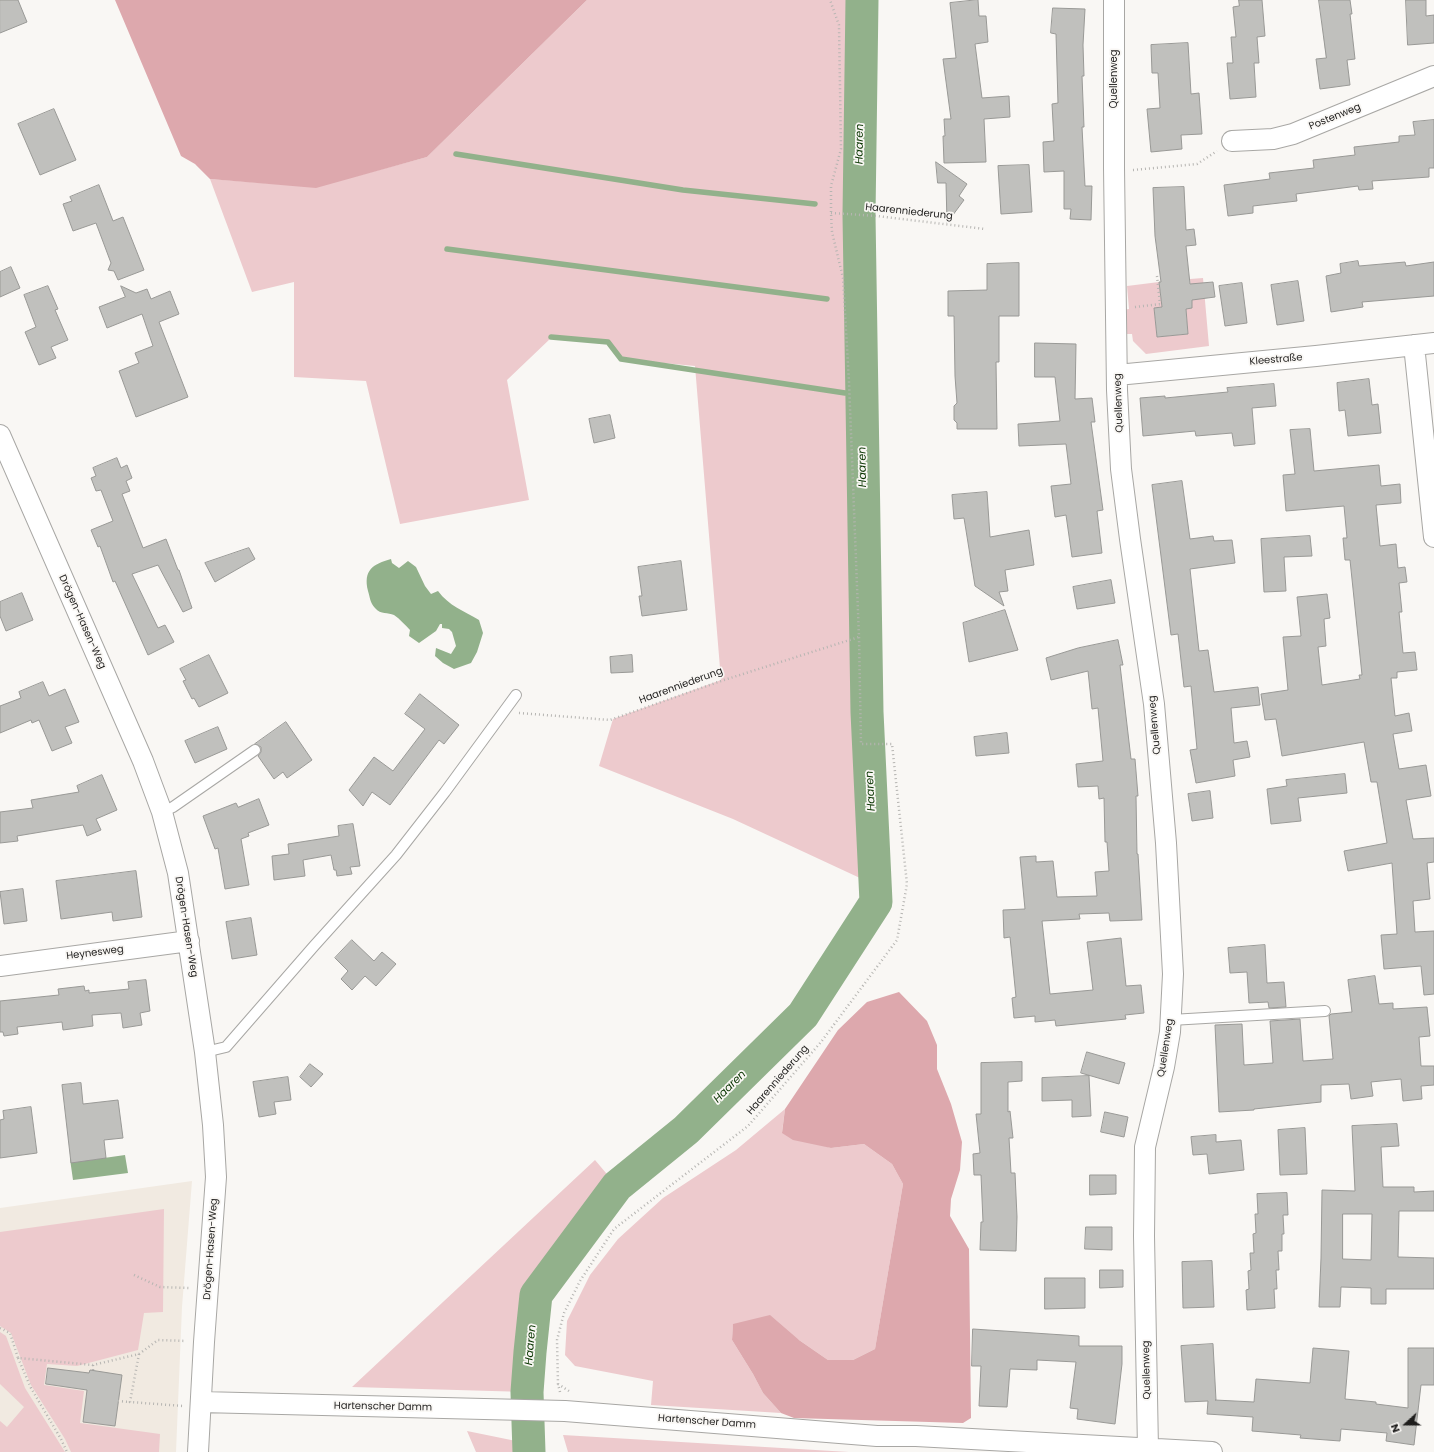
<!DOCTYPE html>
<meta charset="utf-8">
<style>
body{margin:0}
#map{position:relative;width:1434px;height:1452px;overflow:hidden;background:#f9f7f4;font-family:Poppins,sans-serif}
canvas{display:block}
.north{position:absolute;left:1386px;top:1404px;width:40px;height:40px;-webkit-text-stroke:3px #f9f7f4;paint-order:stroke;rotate:249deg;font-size:11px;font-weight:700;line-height:16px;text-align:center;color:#1e1d1c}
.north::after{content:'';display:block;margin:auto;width:14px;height:18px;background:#1e1d1c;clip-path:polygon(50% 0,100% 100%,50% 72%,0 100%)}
</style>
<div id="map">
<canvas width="1434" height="1452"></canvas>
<div class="north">N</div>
</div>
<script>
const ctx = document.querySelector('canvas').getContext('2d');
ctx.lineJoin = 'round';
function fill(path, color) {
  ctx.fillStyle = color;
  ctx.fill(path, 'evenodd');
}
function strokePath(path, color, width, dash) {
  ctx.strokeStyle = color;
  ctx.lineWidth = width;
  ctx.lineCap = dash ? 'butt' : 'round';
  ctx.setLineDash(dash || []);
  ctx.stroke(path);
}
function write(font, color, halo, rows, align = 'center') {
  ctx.font = font + ' Poppins,sans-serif';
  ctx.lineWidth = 3.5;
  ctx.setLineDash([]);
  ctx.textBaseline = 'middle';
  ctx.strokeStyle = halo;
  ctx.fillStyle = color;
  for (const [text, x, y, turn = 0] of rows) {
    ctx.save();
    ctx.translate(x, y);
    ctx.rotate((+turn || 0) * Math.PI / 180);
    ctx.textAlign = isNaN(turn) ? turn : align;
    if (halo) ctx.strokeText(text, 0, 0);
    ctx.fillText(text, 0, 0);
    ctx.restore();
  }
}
fill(new Path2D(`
 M 192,1181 L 182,1307 L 176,1452 L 0,1452 L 0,1208 Z`), '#f1eae1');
fill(new Path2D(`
 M 587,0 L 849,0 L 862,5 L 859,215 L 875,885 L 733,819 L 599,766 L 613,719 L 721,680 L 695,366 L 621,359 L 608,342 L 551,338 L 507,380 L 529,500 L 400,524 L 366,381 L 294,377 L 294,282 L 252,292 L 210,179 L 316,187 L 427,157 Z
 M 1203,278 L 1209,346 L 1146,354 L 1133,341 L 1132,334 L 1123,334 L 1122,310 L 1129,309 L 1127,286 L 1159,282 L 1162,307 L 1154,308 L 1157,337 L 1188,334 L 1186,309 L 1192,308 L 1190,279 Z
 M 785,1109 L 782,1132 L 831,1148 L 864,1144 L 892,1164 L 903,1184 L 875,1349 L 853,1360 L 828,1360 L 799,1340 L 733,1325 L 732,1340 L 753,1374 L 763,1393 L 781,1413 L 651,1405 L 653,1381 L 575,1366 L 565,1355 L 567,1321 L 590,1275 L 618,1239 L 663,1198 L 736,1150 Z
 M 595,1160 L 617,1186 L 536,1295 L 530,1352 L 527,1392 L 352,1387 Z
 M 164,1209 L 163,1312 L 144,1313 L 138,1350 L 77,1366 L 47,1364 L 44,1385 L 84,1391 L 80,1423 L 160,1434 L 159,1452 L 71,1452 L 65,1439 L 31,1385 L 11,1333 L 0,1326 L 0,1232 Z
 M 0,1332 L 6,1336 L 25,1388 L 65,1452 L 0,1452 L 0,1421 L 7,1427 L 24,1407 L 0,1384 Z
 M 467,1431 L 516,1441 L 519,1452 L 476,1452 Z
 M 563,1435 L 849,1452 L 906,1452 L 568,1452 Z`), '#edcacd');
fill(new Path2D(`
 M 115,0 L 587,0 L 427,157 L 316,188 L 210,179 L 195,164 L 181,156 Z
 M 899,992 L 927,1021 L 937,1045 L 937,1069 L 951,1104 L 962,1142 L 960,1170 L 951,1199 L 950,1216 L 969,1249 L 971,1418 L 963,1423 L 794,1418 L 781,1413 L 763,1393 L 753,1374 L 732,1340 L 733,1324 L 770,1315 L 799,1340 L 828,1360 L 853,1360 L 875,1349 L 903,1184 L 892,1164 L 864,1144 L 831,1148 L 793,1140 L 782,1133 L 785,1109 L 838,1030 L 867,1002 Z`), '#dda8ad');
fill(new Path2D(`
 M 391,559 L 392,563 L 399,568 L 408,561 L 416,567 L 425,586 L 431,594 L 438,591 C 449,606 464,611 479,620 L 483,633 L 477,652 L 471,663 L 454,669 L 443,663 L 435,656 L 436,648 L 451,654 L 456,646 L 452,632 L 449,629 L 442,628 L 442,624 L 440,624 L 436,631 L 419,643 L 409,636 L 410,630 C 405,625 400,619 394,615 C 388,612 381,615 375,608 C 370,603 370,597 368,591 C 363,570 373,564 391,559 Z
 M 125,1155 L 128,1173 L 73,1180 L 70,1159 L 89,1157 L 90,1160 Z`), '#92b18b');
strokePath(new Path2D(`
 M 456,154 L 683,190 L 815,204
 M 447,249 L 827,299
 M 551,337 L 608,342 L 621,359 L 845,393`), '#92b18b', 5.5);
strokePath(new Path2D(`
 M 529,1452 L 527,1392 L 530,1352 L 536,1295 L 617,1186 L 686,1130 L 803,1015 L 876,902 L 867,712 L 859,215 L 862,0`), '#92b18b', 33);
const building = new Path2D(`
 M 0,0 L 18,0 L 27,22 L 0,33 Z
 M 978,0 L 979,16 L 986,16 L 988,42 L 975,44 L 982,98 L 1009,96 L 1010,117 L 984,119 L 986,162 L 944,163 L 943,136 L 945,136 L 944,119 L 951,119 L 943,59 L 956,58 L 950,3 Z
 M 1239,0 L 1262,0 L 1265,36 L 1257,37 L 1259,63 L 1254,63 L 1256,97 L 1230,99 L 1227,63 L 1233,63 L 1231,37 L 1236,37 L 1233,7 L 1239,6 Z
 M 1319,0 L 1350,0 L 1352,14 L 1350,14 L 1355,59 L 1347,60 L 1350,85 L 1320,89 L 1316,59 L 1326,58 Z
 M 1406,0 L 1426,0 L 1426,16 L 1434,15 L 1434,43 L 1408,45 Z
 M 1053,8 L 1085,9 L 1083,45 L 1084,76 L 1082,76 L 1084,127 L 1082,127 L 1085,186 L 1092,186 L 1091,220 L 1070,219 L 1071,209 L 1064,209 L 1064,171 L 1044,172 L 1043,142 L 1054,141 L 1052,104 L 1058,103 L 1056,34 L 1051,33 Z
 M 1188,43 L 1191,94 L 1199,93 L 1202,134 L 1181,135 L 1182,149 L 1151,152 L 1147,109 L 1160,108 L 1158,73 L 1152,73 L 1151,45 Z
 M 54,109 L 76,160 L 40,175 L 18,124 Z
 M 1434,120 L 1434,168 L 1429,168 L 1429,177 L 1372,181 L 1373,189 L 1359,190 L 1358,186 L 1296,194 L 1297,201 L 1253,206 L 1253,213 L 1228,216 L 1224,185 L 1270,179 L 1269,173 L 1314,168 L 1313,160 L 1355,155 L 1354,147 L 1399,142 L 1399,136 L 1415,135 L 1413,122 Z
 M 936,162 L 967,184 L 959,196 L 964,200 L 947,223 L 946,183 L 938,183 Z
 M 1029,165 L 1032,212 L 1001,214 L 998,166 Z
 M 99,185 L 113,221 L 123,217 L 144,270 L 118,280 L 114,271 L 108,270 L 111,263 L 96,223 L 73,231 L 63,204 L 72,201 L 70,197 Z
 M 1184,187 L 1186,230 L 1194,229 L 1196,245 L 1186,246 L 1190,284 L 1213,282 L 1215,297 L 1192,300 L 1192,308 L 1186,309 L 1188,334 L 1157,337 L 1154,308 L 1162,307 L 1159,282 L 1161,282 L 1155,236 L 1153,188 Z
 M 1358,261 L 1359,266 L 1405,262 L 1406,266 L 1434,262 L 1434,296 L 1362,302 L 1363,307 L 1331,312 L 1326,276 L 1341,273 L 1340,264 Z
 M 1019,263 L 1019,316 L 999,316 L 999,362 L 996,362 L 997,429 L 957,429 L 957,423 L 954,420 L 954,406 L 957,403 L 955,376 L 954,316 L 948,316 L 948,291 L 987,290 L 987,264 Z
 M 11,267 L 20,288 L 0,297 L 0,272 Z
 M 1298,281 L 1304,321 L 1277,325 L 1271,285 Z
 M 1242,283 L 1247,323 L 1225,326 L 1219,286 Z
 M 48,286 L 58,309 L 55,310 L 68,340 L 51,347 L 56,358 L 39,365 L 25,332 L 36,327 L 24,295 Z
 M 121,286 L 136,293 L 147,289 L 151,299 L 170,291 L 179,314 L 159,322 L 188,397 L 136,417 L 119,371 L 139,363 L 135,353 L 153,346 L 142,314 L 107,328 L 99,307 L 125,297 Z
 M 1035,343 L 1076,344 L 1075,399 L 1092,398 L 1095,422 L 1091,422 L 1103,510 L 1097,511 L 1102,553 L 1072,557 L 1066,515 L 1055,517 L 1051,486 L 1071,484 L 1066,444 L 1019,446 L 1018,424 L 1060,421 L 1055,377 L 1035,377 Z
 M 1369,379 L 1372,405 L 1378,404 L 1381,433 L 1348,436 L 1345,410 L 1339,411 L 1337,383 Z
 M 1274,384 L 1276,406 L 1252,408 L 1255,444 L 1234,446 L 1232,433 L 1196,436 L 1195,431 L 1143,436 L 1140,398 L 1165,396 L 1165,398 L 1228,392 L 1227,388 Z
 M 610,415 L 615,438 L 594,443 L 589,419 Z
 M 1310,429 L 1314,471 L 1379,465 L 1381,486 L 1400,484 L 1401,503 L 1376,505 L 1380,546 L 1396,544 L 1398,568 L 1405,567 L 1407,582 L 1399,583 L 1402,612 L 1399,612 L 1403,653 L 1415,652 L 1417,670 L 1397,672 L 1397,678 L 1391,678 L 1395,716 L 1409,713 L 1412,731 L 1393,734 L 1399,769 L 1426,765 L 1431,796 L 1406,800 L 1413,839 L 1434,838 L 1434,862 L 1427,863 L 1430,899 L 1413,901 L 1415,932 L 1434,931 L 1434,994 L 1424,995 L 1421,966 L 1384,969 L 1381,935 L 1397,934 L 1392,863 L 1348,871 L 1344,851 L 1387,843 L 1377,782 L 1371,782 L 1364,742 L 1282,756 L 1276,719 L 1265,720 L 1261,694 L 1288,690 L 1283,637 L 1301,636 L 1297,597 L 1327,594 L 1330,618 L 1324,619 L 1326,646 L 1318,647 L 1322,685 L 1360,679 L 1359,675 L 1362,675 L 1350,560 L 1345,560 L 1343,538 L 1347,538 L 1344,506 L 1286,511 L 1283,475 L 1295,474 L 1290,430 Z
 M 117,458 L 121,468 L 127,465 L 132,478 L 126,481 L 130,491 L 122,494 L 143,548 L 166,539 L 178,570 L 179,570 L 192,608 L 183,612 L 158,565 L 132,574 L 158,628 L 165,625 L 174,642 L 148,655 L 115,581 L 113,582 L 100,546 L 98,547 L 91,530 L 113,521 L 101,490 L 96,491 L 91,478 L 96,476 L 93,468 Z
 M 1182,481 L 1190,539 L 1213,536 L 1214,541 L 1232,540 L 1235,563 L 1190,569 L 1199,651 L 1208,650 L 1214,692 L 1258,687 L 1260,705 L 1231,708 L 1234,743 L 1247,741 L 1250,757 L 1233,760 L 1235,776 L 1196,783 L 1190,750 L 1197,749 L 1191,686 L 1184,687 L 1178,634 L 1171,635 L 1152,485 Z
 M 987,492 L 990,537 L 1029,530 L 1034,565 L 1005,570 L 1008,591 L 999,592 L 1004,606 L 975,586 L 964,518 L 954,519 L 952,495 Z
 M 1310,536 L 1312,556 L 1284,557 L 1286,591 L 1264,592 L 1261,539 Z
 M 249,548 L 255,559 L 215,582 L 205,563 Z
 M 681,561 L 687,610 L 642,616 L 639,596 L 642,596 L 638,567 Z
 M 1111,580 L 1115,603 L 1077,609 L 1073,587 Z
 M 22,593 L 33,620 L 6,631 L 0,616 L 0,602 Z
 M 1005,610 L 1018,650 L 969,662 L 963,623 Z
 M 1118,640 L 1123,665 L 1120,665 L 1131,759 L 1135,759 L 1138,796 L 1136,796 L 1137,854 L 1138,854 L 1142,920 L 1110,921 L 1109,913 L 1079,914 L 1080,919 L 1042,921 L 1050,994 L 1093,990 L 1087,942 L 1121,938 L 1126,986 L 1141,985 L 1144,1013 L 1125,1015 L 1126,1019 L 1056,1026 L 1055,1020 L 1035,1022 L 1035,1016 L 1014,1018 L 1012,998 L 1016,997 L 1010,937 L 1004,938 L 1003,910 L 1025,909 L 1020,857 L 1036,856 L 1036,862 L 1053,861 L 1057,897 L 1097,896 L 1095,872 L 1109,871 L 1107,842 L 1105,842 L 1104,798 L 1099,799 L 1098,786 L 1078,787 L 1076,764 L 1103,761 L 1098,708 L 1092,709 L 1088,671 L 1051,680 L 1046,658 L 1078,648 Z
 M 209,655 L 228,693 L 199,707 L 194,698 L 192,699 L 183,681 L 186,680 L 180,669 Z
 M 632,655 L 633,672 L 611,673 L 610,657 Z
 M 43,682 L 49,696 L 65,689 L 79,722 L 65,727 L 72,743 L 52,751 L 39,720 L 32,723 L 31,720 L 0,733 L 0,706 L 21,698 L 19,692 Z
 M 420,694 L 459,725 L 444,744 L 439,740 L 390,805 L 372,792 L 363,806 L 349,790 L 374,757 L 393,771 L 425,729 L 405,714 Z
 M 286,722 L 312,760 L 287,778 L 283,772 L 274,779 L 258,756 L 261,752 L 261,747 L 255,744 Z
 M 218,727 L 227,749 L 195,763 L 185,741 Z
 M 1007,733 L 1009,753 L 976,756 L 974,737 Z
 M 1345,774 L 1347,793 L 1298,798 L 1301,821 L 1271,824 L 1267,789 L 1287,786 L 1286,780 Z
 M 102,775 L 117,810 L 96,819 L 101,830 L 87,836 L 83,825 L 17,836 L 18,841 L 0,843 L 0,812 L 33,808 L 31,800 L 79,792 L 77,786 Z
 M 1210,791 L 1213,818 L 1192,821 L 1188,794 Z
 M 259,799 L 269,825 L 248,833 L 249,836 L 241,839 L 249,885 L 225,889 L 218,848 L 215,849 L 203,816 L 236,803 L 238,807 Z
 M 353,824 L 360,866 L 350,867 L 352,874 L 337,876 L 336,870 L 334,870 L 331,855 L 303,860 L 305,876 L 274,880 L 272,856 L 289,854 L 288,844 L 339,836 L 338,826 Z
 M 136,871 L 142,917 L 113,921 L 112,912 L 61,919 L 56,881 Z
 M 23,889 L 27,921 L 4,924 L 0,892 Z
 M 251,918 L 257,955 L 232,959 L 226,922 Z
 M 352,940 L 374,961 L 382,952 L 396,964 L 376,986 L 365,976 L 352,990 L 341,979 L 348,971 L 335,958 Z
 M 1265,945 L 1267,983 L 1284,982 L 1286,1007 L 1269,1008 L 1268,1002 L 1249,1003 L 1247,972 L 1230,973 L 1228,948 Z
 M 1375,976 L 1379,1004 L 1393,1003 L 1393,1009 L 1427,1007 L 1430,1036 L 1419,1037 L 1421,1066 L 1434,1066 L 1434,1085 L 1421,1086 L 1422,1099 L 1403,1101 L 1401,1079 L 1371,1082 L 1373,1096 L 1351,1099 L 1349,1084 L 1321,1085 L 1321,1102 L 1254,1109 L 1254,1110 L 1219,1112 L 1215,1025 L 1242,1024 L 1244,1065 L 1273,1063 L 1270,1021 L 1300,1019 L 1303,1061 L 1333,1059 L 1329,1016 L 1331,1014 L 1352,1012 L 1348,980 Z
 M 146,980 L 150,1011 L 140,1013 L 142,1025 L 123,1028 L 121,1013 L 92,1015 L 93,1026 L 63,1030 L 62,1022 L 17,1027 L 18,1034 L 4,1036 L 3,1032 L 0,1032 L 0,1001 L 59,995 L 58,989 L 84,986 L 85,991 L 89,990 L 89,993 L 129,989 L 128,982 Z
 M 1087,1052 L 1125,1063 L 1119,1084 L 1081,1073 Z
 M 1022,1062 L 1022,1081 L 1008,1082 L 1008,1112 L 1010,1111 L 1013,1138 L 1009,1138 L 1011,1173 L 1015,1173 L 1017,1217 L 1016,1251 L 980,1250 L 981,1222 L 983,1222 L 981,1175 L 974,1175 L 973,1154 L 980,1153 L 976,1114 L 981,1114 L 981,1063 Z
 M 310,1064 L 323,1074 L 311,1087 L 300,1077 Z
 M 1089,1076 L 1091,1116 L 1072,1117 L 1072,1100 L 1042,1101 L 1042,1078 Z
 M 288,1077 L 291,1100 L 274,1102 L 276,1114 L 259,1117 L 253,1082 Z
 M 81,1083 L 83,1104 L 118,1100 L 123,1138 L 104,1140 L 106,1158 L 71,1163 L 62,1085 Z
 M 31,1107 L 37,1153 L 0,1158 L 0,1120 L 4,1119 L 3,1111 Z
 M 1105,1112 L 1128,1117 L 1124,1137 L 1101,1132 Z
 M 1397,1124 L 1399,1146 L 1381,1147 L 1383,1187 L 1414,1187 L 1414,1192 L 1434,1191 L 1434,1211 L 1399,1211 L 1398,1257 L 1434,1258 L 1434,1289 L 1386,1289 L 1386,1304 L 1371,1304 L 1371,1288 L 1341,1287 L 1340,1307 L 1319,1307 L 1321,1258 L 1322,1190 L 1355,1191 L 1352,1126 ZM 1343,1214 L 1372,1214 L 1371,1260 L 1343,1259 Z
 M 1305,1128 L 1307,1174 L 1280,1175 L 1278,1130 Z
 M 1216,1135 L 1216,1142 L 1241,1140 L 1244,1170 L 1209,1174 L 1207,1154 L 1193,1155 L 1191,1137 Z
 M 1090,1175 L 1116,1175 L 1116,1194 L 1090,1195 Z
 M 1287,1193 L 1288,1215 L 1283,1215 L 1284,1234 L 1282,1234 L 1282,1251 L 1278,1251 L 1279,1270 L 1276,1270 L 1277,1289 L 1274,1289 L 1275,1308 L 1247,1310 L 1246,1290 L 1249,1289 L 1248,1271 L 1251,1270 L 1250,1253 L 1254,1253 L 1253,1234 L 1256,1233 L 1255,1214 L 1258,1214 L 1257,1194 Z
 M 1086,1227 L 1112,1227 L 1112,1250 L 1085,1249 Z
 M 1212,1261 L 1214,1307 L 1183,1308 L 1182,1262 Z
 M 1100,1270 L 1123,1270 L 1123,1287 L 1100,1288 Z
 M 1045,1278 L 1085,1278 L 1085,1308 L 1045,1309 Z
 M 973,1329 L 1079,1336 L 1079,1346 L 1122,1346 L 1122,1364 L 1115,1424 L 1077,1419 L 1078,1409 L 1070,1408 L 1076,1362 L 1037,1360 L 1037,1370 L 1010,1369 L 1007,1407 L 979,1406 L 981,1366 L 972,1366 Z
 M 1213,1344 L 1216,1400 L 1215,1400 L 1254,1402 L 1256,1379 L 1310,1383 L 1313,1348 L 1349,1351 L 1345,1399 L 1376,1402 L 1376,1404 L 1408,1408 L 1408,1348 L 1434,1348 L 1434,1385 L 1421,1385 L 1414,1445 L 1386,1441 L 1387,1433 L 1341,1429 L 1340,1441 L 1300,1438 L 1301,1435 L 1252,1431 L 1253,1417 L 1207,1414 L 1208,1401 L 1185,1402 L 1181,1346 Z
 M 48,1368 L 89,1373 L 90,1370 L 122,1375 L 115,1426 L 83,1422 L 87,1390 L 46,1384 Z`);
fill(building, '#c0c0bd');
strokePath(building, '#999996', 1);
const service = new Path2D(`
 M 162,812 L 173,807 L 255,750
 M 1171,1020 L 1325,1011
 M 205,1052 L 226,1047 L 314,946 L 396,855 L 445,792 L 516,695`);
const minor = new Path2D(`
 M 1114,0 L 1114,168 L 1117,390 L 1121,469 L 1130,539 L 1154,704 L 1166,843 L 1173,974 L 1170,1032 L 1164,1067 L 1145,1147 L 1144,1236 L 1148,1449
 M 1232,141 L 1273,139 L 1293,134 L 1434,76
 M 1414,345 L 1434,537
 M 1117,375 L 1316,356 L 1434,343
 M 0,435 L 143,761 L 162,812 L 178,873 L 205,1052 L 213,1125 L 216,1177 L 204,1342 L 198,1452
 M 0,966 L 189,941
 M 201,1402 L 565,1411 L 877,1436 L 916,1436 L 1212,1452`);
strokePath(service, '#a8a7a4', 12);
strokePath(minor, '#a8a7a4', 22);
strokePath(new Path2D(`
 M 1133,170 L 1197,164 L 1217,151
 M 831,213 L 877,216 L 985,229
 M 1157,276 L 1160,304
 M 1135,307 L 1161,304
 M 519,713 L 610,720 L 721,681 L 859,637
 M 134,1275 L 160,1287 L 189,1288
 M 0,1328 L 10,1333 L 18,1358 L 93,1365 L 139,1354 L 158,1340 L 186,1341
 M 139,1354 L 130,1402 L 183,1406
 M 18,1358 L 31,1388 L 61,1439 L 67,1452
 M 93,1365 L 93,1371
 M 558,1384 L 569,1391
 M 560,1392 L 558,1384 L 557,1340 L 564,1313 L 580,1281 L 614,1229 L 748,1126 L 821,1042 L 897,940 L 907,884 L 892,744 L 861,744 L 859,637 L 849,382 L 843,278 L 832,232 L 831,213 L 831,186 L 841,149 L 839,25 L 830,0
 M 118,1401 L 130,1402`), '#b6b5b2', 2.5, [1, 3]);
strokePath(service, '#fff', 10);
strokePath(minor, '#fff', 20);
write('10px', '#1e1d1c', '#f9f7f4', [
 ["Quellenweg",1114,79,-90],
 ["Postenweg",1335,117,-22],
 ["Haarenniederung",909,212,6],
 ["Kleestraße",1276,360,-5],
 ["Quellenweg",1119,403,-92],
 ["Drögen-Hasen-Weg",82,622,66],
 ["Haarenniederung",681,686,-20],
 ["Quellenweg",1155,725,-95],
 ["Drögen-Hasen-Weg",186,927,81],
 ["Heynesweg",95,953,-7],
 ["Quellenweg",1166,1048,-81],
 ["Haarenniederung",778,1080,-49],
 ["Drögen-Hasen-Weg",211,1249,-86],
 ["Quellenweg",1147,1370,-91],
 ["Hartenscher Damm",383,1407,1],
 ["Hartenscher Damm",707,1422,4]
]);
write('italic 11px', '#093500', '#f9f7f4', [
 ["Haaren",860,144,-89],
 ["Haaren",863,467,-91],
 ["Haaren",871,791,-93],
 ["Haaren",730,1087,-45],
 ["Haaren",531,1345,-85]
]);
</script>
